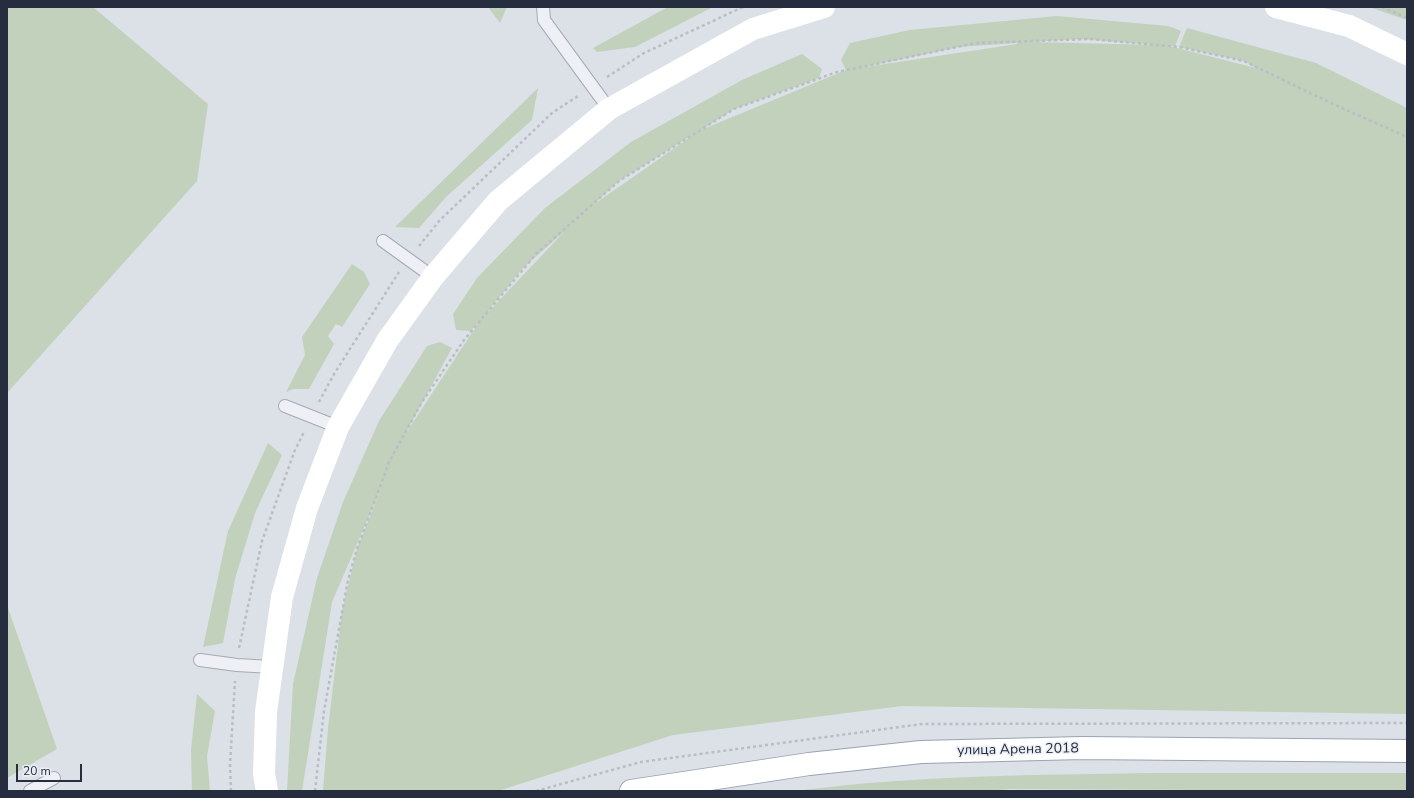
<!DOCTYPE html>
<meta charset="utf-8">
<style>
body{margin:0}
#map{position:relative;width:1414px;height:798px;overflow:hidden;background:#dce0e7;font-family:"Nunito Sans",sans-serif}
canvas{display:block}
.frame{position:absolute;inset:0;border:8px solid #252d3e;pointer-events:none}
.scale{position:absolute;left:16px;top:764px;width:66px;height:18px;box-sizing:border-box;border:2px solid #252d3e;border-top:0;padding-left:5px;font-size:12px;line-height:14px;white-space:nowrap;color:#252d3e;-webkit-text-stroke:3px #ebeff5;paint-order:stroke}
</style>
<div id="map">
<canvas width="1414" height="798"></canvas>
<div class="frame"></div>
<div class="scale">20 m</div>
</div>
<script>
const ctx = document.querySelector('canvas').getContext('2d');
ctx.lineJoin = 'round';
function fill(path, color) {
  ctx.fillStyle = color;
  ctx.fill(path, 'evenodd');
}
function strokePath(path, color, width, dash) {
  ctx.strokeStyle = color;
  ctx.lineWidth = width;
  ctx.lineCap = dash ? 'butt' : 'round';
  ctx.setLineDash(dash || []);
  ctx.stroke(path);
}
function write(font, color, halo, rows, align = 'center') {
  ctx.font = font + ' "Nunito Sans",sans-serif';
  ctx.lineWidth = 3;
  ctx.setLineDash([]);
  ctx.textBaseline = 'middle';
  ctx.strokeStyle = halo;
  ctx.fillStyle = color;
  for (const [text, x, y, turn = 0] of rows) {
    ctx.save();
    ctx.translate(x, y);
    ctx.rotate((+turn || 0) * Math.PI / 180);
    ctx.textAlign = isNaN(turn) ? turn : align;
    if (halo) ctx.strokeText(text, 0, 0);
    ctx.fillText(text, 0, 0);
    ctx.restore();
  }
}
fill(new Path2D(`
 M 7,7 L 93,7 L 208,104 L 197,181 L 7,393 Z
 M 488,7 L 507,7 L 500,23 Z
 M 668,7 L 713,7 L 635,47 L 597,52 L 593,48 Z
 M 1369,7 L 1407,7 L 1407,20 Z
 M 1057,16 L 1168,26 L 1181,31 L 1175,46 L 1169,46 L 1256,68 L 1244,61 L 1179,47 L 1187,28 L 1316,63 L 1407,108 L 1407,714 L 902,706 L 673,735 L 498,791 L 323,791 L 328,728 L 342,611 L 357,549 L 382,486 L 332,602 L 302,791 L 287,791 L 293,684 L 317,578 L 343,502 L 379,421 L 427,346 L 440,342 L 452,348 L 404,436 L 479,322 L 471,331 L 456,330 L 453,314 L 477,278 L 545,208 L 631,142 L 742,80 L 802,54 L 822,69 L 819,78 L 734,109 L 701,130 L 846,70 L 841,60 L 850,43 L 910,30 ZM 1080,39 L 1158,45 L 1031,42 ZM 1017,43 L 1017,44 L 859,68 L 959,47 ZM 689,137 L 689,138 L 593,205 L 619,181 ZM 565,231 L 489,311 L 488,311 L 524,267 Z
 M 538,88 L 532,120 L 446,197 L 419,228 L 395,227 Z
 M 352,264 L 364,272 L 370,284 L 342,327 L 336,324 L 328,336 L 334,344 L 309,389 L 293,389 L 286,392 L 305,355 L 302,337 Z
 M 268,443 L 282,455 L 255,513 L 235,579 L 223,643 L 203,647 L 228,531 Z
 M 7,605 L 57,749 L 7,778 Z
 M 197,694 L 215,711 L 207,756 L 210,791 L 192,791 L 191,750 Z
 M 1158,773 L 1407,773 L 1407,791 L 1010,789 L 984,791 L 796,791 C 916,775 1037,775 1158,773 Z`), '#c1d1bc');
const service = new Path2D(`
 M 543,7 L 544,20 L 609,109
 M 383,241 L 433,277
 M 285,406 L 338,427
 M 200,660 L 237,665 L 272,667
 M 30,791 L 54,778`);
const primary = new Path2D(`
 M 631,791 L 809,764 L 921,752 L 1082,748 L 1407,751`);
strokePath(service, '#a5aab4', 14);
strokePath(primary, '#9aa3b3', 24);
strokePath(new Path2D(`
 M 1382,7 L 1407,18
 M 607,77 L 644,53 L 743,7
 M 419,246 L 440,220 L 552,113 L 578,96
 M 319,402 L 334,374 L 399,272
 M 239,648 L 262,541 L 295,450 L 304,432
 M 231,791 L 230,765 L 235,681
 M 315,791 L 324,711 L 348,580 L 357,549 L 389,462 L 422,402 L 464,340 L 536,254 L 619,181 L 734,109 L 837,72 L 976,43 L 1090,39 L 1179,47 L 1244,61 L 1335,105 L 1407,137
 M 536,791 L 641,762 L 922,724 L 1407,723`), '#babdc5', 2.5, [3, 3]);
strokePath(service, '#eef0f5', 12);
strokePath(new Path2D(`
 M 1276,7 L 1349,26 L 1407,54
 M 267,791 L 264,774 L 266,712 L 282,597 L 307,508 L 338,427 L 387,341 L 433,277 L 498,201 L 609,109 L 753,29 L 824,7`), '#fff', 22);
strokePath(primary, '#fff', 22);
write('14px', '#252d3e', '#ebeff5', [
 ["улица Арена 2018",1018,750,-1]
]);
</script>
